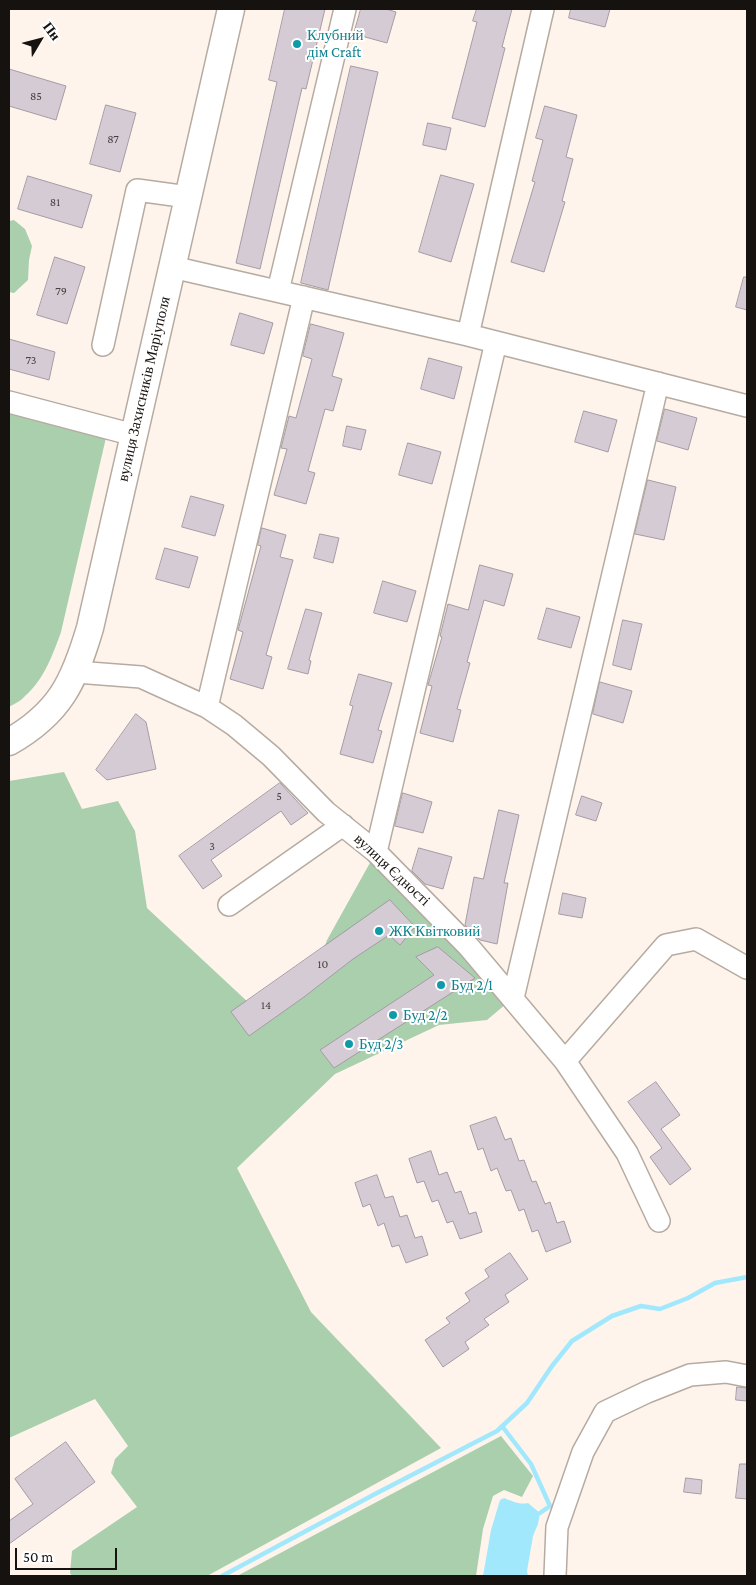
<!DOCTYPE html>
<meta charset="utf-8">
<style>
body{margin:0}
#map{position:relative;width:756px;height:1585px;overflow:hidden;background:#fef4ec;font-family:"Crimson Pro",serif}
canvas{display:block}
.frame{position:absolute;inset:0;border:10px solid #16120f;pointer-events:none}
.north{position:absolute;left:15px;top:15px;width:50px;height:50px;-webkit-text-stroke:4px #fff;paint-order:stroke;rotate:53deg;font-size:14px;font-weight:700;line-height:20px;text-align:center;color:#16120f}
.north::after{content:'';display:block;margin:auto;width:18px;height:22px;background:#16120f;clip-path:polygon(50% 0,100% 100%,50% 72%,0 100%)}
.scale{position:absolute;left:15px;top:1548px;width:102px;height:22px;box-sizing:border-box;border:2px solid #16120f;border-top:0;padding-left:6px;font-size:15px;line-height:18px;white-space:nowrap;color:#16120f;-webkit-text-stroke:4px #fff;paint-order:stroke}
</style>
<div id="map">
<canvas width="756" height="1585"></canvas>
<div class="frame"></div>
<div class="north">Пн</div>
<div class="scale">50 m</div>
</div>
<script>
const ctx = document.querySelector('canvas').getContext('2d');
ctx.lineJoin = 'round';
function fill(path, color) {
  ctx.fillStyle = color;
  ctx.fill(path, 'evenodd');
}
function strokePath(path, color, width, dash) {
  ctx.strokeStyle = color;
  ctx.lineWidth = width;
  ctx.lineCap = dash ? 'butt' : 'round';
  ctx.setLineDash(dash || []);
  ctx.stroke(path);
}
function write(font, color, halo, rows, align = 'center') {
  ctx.font = font + ' "Crimson Pro",serif';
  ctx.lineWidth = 4;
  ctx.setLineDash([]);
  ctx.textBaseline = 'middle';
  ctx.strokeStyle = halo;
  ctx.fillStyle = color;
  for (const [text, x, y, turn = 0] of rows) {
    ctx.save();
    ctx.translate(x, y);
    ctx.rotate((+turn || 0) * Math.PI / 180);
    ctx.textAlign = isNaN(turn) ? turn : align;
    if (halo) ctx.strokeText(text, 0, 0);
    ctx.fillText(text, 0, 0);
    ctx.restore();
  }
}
fill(new Path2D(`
 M 14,220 L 25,229 L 32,246 L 29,260 L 28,280 L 14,293 L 9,292 L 9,221 Z
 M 9,402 L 108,429 L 61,632 C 53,654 44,680 25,696 C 21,701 14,704 9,707 Z
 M 64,772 L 82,809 L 118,801 L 135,831 L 147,908 L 264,1017 L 310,988 L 327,940 L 376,852 L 513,998 L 487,1020 L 439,1025 L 335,1074 L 237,1168 L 311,1312 L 441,1448 L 207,1576 L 72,1576 L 70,1573 L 72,1551 L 137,1507 L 111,1473 L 115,1459 L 128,1446 L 95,1399 L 9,1438 L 9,781 Z
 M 501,1436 L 533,1476 L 522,1497 L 504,1490 L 493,1496 L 483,1529 L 476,1576 L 237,1576 Z`), '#aacfad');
fill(new Path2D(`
 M 504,1498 C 512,1501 519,1505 528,1503 L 540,1513 L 538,1524 L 533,1536 L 527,1571 L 528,1576 L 483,1576 L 491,1530 L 500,1500 Z`), '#a1e8fd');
strokePath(new Path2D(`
 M 502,1426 L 531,1464 L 550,1506 L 540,1513
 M 222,1576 L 375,1494 L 497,1431 L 527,1403 L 552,1366 L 572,1341 L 612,1316 L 641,1306 L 660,1309 L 688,1298 L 715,1283 L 747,1277`), '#a1e8fd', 4.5);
const building = new Path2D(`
 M 285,9 L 325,9 L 306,89 L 302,88 L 260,269 L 236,263 L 277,82 L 269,80 Z
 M 361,9 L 386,9 L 396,12 L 387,43 L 354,34 Z
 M 477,9 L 512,9 L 502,47 L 505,48 L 485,127 L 452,118 L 477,22 L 473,21 Z
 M 571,9 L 610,9 L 605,27 L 569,18 Z
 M 351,66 L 378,72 L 328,290 L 301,283 Z
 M 9,69 L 66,86 L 56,120 L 9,106 Z
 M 106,105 L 136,113 L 120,172 L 90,164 Z
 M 545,106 L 577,115 L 566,157 L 573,159 L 562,201 L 565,202 L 544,272 L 511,262 L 535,182 L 532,181 L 543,140 L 536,138 Z
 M 428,123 L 451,128 L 446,150 L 423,145 Z
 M 441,175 L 474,184 L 451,262 L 419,252 Z
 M 28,176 L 92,195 L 82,228 L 18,209 Z
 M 55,257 L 85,267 L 67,324 L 37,315 Z
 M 744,277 L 747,277 L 747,310 L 736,307 Z
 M 240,313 L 273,323 L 264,354 L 231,345 Z
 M 311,324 L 344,333 L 332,376 L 342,379 L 333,411 L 325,409 L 308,471 L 315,473 L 306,504 L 274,495 L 287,449 L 281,448 L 289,416 L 296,418 L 312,359 L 303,356 Z
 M 9,339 L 55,352 L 49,380 L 9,369 Z
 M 429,358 L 462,367 L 454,399 L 421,389 Z
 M 665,409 L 697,418 L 688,450 L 657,441 Z
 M 584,411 L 617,420 L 608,452 L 575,442 Z
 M 347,426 L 366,430 L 361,450 L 343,446 Z
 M 408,443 L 441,452 L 432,484 L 399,475 Z
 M 648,480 L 676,487 L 664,540 L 635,534 Z
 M 191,496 L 224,505 L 215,536 L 182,527 Z
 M 262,528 L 286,535 L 280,557 L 293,560 L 266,655 L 272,657 L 263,689 L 230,679 L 243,632 L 238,630 L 261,546 L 258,545 Z
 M 320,534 L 339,538 L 333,563 L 314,558 Z
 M 165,548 L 198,557 L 189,588 L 156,579 Z
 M 480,565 L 513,574 L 504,606 L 484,600 L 467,662 L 470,663 L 457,709 L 461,710 L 453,742 L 420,733 L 432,686 L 428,685 L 442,637 L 440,636 L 448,604 L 468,610 Z
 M 383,581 L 416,591 L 407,622 L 374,613 Z
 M 547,608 L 580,617 L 571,648 L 538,639 Z
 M 306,609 L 322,613 L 309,660 L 311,661 L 308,674 L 288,669 Z
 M 623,620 L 642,624 L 631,670 L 613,665 Z
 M 359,674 L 392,683 L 378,730 L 382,731 L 373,763 L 340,754 L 353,706 L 350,705 Z
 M 600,682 L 632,691 L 623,723 L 593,714 Z
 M 136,714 L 146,722 L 156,769 L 107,780 L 96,770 Z
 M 280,783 L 308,813 L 291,825 L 281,811 L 211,860 L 222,876 L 203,889 L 179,856 Z
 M 403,793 L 432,802 L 423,833 L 395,826 Z
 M 582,796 L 602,803 L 596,821 L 576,815 Z
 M 499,810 L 519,815 L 504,883 L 508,883 L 497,944 L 480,940 L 465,925 L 474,877 L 483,879 Z
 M 419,848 L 452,857 L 443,889 L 425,884 L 412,871 Z
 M 563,893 L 586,898 L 582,918 L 559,914 Z
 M 390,900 L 417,929 L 414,928 L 400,945 L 389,935 L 353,959 L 304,997 L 249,1036 L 231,1012 Z
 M 438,947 L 475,978 L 334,1068 L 320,1050 L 434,975 L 416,957 Z
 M 656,1082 L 680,1115 L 661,1129 L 691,1169 L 670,1185 L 650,1157 L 662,1148 L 628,1102 Z
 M 496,1117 L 505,1140 L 511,1138 L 519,1161 L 524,1160 L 532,1182 L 536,1181 L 545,1204 L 550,1202 L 557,1223 L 564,1221 L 571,1242 L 546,1252 L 538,1230 L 532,1232 L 524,1209 L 519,1211 L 511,1190 L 506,1191 L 497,1168 L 491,1171 L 483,1148 L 478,1150 L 470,1126 Z
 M 431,1151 L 439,1175 L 447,1172 L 455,1193 L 461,1191 L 469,1214 L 476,1212 L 482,1232 L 460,1239 L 453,1221 L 447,1223 L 438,1200 L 432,1202 L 424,1181 L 417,1183 L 409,1159 Z
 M 377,1175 L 385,1198 L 393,1196 L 400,1217 L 407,1215 L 415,1238 L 422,1236 L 428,1255 L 406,1263 L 399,1245 L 392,1247 L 384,1223 L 378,1226 L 370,1204 L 363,1207 L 355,1183 Z
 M 510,1253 L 528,1279 L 505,1295 L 509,1302 L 484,1319 L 489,1325 L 465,1342 L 469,1349 L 443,1367 L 425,1340 L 450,1323 L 446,1318 L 470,1301 L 465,1293 L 489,1277 L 485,1270 Z
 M 737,1387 L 747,1388 L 747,1401 L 736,1400 Z
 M 66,1442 L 95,1482 L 9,1544 L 9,1521 L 33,1504 L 15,1479 Z
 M 740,1464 L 747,1464 L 747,1499 L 736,1498 Z
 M 686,1478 L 702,1480 L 701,1494 L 684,1492 Z`);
fill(building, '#d5cbd5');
strokePath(building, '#a59ba5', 1);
const minor = new Path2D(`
 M 172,267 L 468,335 L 747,406
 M 278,291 L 345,9
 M 468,335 L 543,9
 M 103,345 L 137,190 L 188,197
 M 9,402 L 134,435
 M 76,672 L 141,677 L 207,707 L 234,725 L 271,756 L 326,812 L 376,852 L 469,947 L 565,1061 L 627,1153 L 659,1221
 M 207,707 L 304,297
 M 376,852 L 496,342
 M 229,905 L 343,825
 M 513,998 L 658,383
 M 565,1061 L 666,945 L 696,939 L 747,968
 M 555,1576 L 557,1527 L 583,1452 L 605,1412 L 647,1392 L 690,1375 L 726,1372 L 747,1376`);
const major = new Path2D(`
 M 9,742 C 60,713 74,682 90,628 L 231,9`);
strokePath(minor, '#b6aba1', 24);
strokePath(major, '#b6aba1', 29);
strokePath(minor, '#fff', 21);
strokePath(major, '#fff', 26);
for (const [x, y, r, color] of [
 [297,44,5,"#0f9aa8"],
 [379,931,5,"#0f9aa8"],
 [441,985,5,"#0f9aa8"],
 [393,1015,5,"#0f9aa8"],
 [349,1044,5,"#0f9aa8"]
]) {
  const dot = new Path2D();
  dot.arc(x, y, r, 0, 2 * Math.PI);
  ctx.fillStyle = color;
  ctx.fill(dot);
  strokePath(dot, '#fff', 2);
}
write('12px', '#464040', null, [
 ["85",36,96],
 ["87",113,139],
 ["81",55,202],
 ["79",61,291],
 ["73",31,360],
 ["5",279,796],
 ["3",212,846],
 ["10",323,964],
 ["14",266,1005]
]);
write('15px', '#0d838f', '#fff', [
 ["Клубний",307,35],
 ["дім Craft",307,52],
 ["ЖК Квітковий",389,931],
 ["Буд 2/1",451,985],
 ["Буд 2/2",403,1015],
 ["Буд 2/3",359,1044]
], 'left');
write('15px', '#16120f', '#fff', [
 ["вулиця Захисників Маріуполя",144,389,-77],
 ["вулиця Єдності",392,870,43]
]);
</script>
